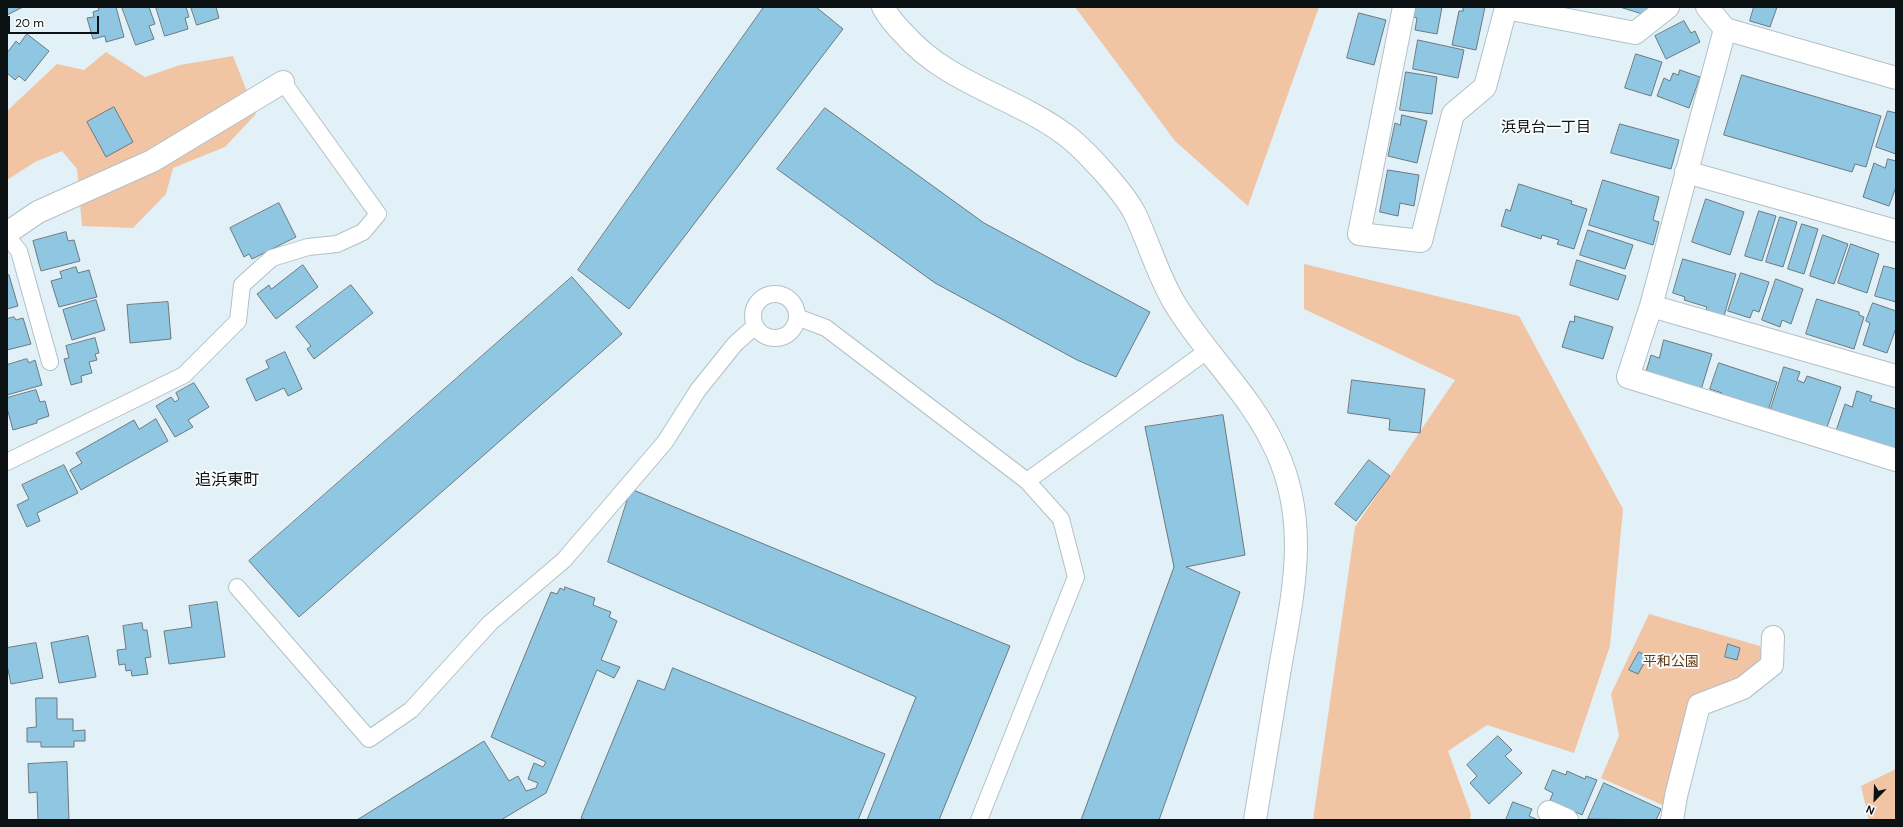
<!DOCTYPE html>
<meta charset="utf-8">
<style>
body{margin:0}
#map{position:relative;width:1903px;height:827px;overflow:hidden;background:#e2f0f8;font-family:"DM Sans",sans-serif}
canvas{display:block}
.frame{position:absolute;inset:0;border:8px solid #0c1113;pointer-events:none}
.north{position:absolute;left:1855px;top:779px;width:40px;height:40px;-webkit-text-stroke:3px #f9fcfd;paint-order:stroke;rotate:203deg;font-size:11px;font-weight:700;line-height:16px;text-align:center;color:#0c1113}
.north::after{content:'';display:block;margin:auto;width:14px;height:18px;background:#0c1113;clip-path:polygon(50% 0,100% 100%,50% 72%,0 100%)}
.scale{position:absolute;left:8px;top:16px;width:91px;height:18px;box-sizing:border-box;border:2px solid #0c1113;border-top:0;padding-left:5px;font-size:12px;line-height:14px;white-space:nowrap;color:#0c1113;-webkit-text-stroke:3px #f9fcfd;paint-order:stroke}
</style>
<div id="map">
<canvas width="1903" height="827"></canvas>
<div class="frame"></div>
<div class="north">N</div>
<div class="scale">20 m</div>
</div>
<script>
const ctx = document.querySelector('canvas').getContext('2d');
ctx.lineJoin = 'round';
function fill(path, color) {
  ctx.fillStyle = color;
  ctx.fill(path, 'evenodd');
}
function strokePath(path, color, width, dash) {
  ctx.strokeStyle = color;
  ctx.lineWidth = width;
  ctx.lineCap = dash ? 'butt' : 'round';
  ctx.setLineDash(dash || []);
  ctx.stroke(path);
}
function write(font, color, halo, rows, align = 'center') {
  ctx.font = font + ' "DM Sans","Noto Sans JP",sans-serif';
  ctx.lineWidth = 4;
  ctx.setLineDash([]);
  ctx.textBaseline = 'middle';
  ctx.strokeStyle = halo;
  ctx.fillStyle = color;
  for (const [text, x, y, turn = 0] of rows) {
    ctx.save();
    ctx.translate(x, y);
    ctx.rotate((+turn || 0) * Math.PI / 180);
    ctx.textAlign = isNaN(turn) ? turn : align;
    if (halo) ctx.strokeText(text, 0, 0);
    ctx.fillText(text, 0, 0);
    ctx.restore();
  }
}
fill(new Path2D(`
 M 1075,7 L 1319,7 L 1248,206 L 1175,141 Z
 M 106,52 L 145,77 L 180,65 L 233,56 L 256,114 L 225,147 L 173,168 L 166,194 L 133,228 L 82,226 L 77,169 L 62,151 L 35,162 L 7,180 L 7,111 L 57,64 L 84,70 Z
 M 1304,264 L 1519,316 L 1623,509 L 1610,646 L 1574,753 L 1487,725 L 1448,751 L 1471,814 L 1470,820 L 1313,820 L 1355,527 L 1455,380 L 1304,309 Z
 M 1649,614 L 1760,646 L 1763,657 L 1751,673 L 1694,695 L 1667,807 L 1601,778 L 1619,736 L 1611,694 Z
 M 1896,769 L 1895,820 L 1869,820 L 1861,786 Z`), '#f1c5a4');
const building = new Path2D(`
 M 7,7 L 23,7 L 7,15 Z
 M 98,7 L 116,7 L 124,37 L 106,42 L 105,36 L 93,39 L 87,18 L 94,17 L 93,12 L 99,10 Z
 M 122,7 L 149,7 L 155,24 L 149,26 L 154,39 L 136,45 Z
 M 156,7 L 186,7 L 189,17 L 185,18 L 188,29 L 165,36 Z
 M 191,7 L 216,7 L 219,18 L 197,25 Z
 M 764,7 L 816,7 L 843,29 L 629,309 L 578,270 Z
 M 1416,7 L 1442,7 L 1437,34 L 1415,30 L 1417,18 L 1414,17 Z
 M 1463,7 L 1485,7 L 1476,50 L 1452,45 L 1459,11 L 1463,11 Z
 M 1620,7 L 1649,7 L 1647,15 Z
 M 1754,7 L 1777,7 L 1770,27 L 1750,21 Z
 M 1359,13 L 1386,20 L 1374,65 L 1347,58 Z
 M 1684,21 L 1691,33 L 1695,31 L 1700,42 L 1666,59 L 1655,36 Z
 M 27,34 L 49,51 L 25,81 L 19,76 L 15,80 L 7,73 L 7,53 L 16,41 L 19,44 Z
 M 1418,40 L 1464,50 L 1458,78 L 1413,69 Z
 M 1636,54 L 1662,62 L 1651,96 L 1625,88 Z
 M 1680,70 L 1700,77 L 1689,108 L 1657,96 L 1664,78 L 1670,81 L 1673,73 L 1678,75 Z
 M 1406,72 L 1437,77 L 1432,114 L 1400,110 Z
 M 1742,75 L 1881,116 L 1866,167 L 1855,164 L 1852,172 L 1724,135 Z
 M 114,107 L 133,142 L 106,157 L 87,122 Z
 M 825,108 L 984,223 L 1150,312 L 1116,377 L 1077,360 L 935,283 L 777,169 Z
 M 1888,111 L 1896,113 L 1896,154 L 1876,147 Z
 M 1402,115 L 1427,121 L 1417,163 L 1388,156 L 1395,123 L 1400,125 Z
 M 1620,124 L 1679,140 L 1671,169 L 1611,153 Z
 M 1888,159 L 1896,161 L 1896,187 L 1889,206 L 1863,197 L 1874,163 L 1885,168 Z
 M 1388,170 L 1419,175 L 1414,206 L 1400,203 L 1398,216 L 1380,212 Z
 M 1603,180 L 1659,197 L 1653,220 L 1659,222 L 1653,245 L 1589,225 Z
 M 1519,184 L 1572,201 L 1571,204 L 1587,209 L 1574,249 L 1557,244 L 1559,240 L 1542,235 L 1541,239 L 1501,226 L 1506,209 L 1510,211 Z
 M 1706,199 L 1744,212 L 1730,255 L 1692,242 Z
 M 279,203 L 296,237 L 252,259 L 249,254 L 244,257 L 230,228 Z
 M 1759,211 L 1776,216 L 1762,261 L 1745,256 Z
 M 1780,217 L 1797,222 L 1783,267 L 1766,262 Z
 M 1802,224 L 1818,229 L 1804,274 L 1788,269 Z
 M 1588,230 L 1633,245 L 1625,269 L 1580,255 Z
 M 66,232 L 68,241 L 74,240 L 80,261 L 41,271 L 33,241 Z
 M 1823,235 L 1848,244 L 1834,284 L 1810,276 Z
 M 1851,244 L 1879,254 L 1867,293 L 1838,283 Z
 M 1683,259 L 1736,274 L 1724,316 L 1706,310 L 1707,307 L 1684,300 L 1685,297 L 1673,293 Z
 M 1577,260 L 1626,276 L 1618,300 L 1570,285 Z
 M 303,265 L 318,287 L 276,319 L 257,294 L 269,285 L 271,289 Z
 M 1884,266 L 1896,269 L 1896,302 L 1875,296 Z
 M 76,267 L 78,273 L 89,270 L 97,297 L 59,307 L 51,281 L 62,278 L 60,272 Z
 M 1741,273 L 1769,282 L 1759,312 L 1753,310 L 1750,318 L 1728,311 Z
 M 9,275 L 18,306 L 7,309 L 7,276 Z
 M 572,277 L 622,334 L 299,617 L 249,561 Z
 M 1776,279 L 1803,289 L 1791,324 L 1782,320 L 1780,327 L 1762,320 Z
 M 351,285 L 373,313 L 314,359 L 307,349 L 311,346 L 296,327 Z
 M 1817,299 L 1859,312 L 1859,315 L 1864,317 L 1854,349 L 1806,334 Z
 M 96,300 L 105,330 L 72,340 L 63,310 Z
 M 168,302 L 171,339 L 130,343 L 127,305 Z
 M 1873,303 L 1896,311 L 1896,328 L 1887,353 L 1863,345 L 1870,323 L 1866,321 Z
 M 1575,316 L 1613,327 L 1603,359 L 1562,347 L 1570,321 L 1574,322 Z
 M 14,317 L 16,320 L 23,318 L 31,344 L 7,350 L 7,319 Z
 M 95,338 L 99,353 L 95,354 L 97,360 L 89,362 L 92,373 L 81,376 L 82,382 L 71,385 L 64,359 L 69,358 L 66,346 Z
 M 1664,340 L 1712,354 L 1700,393 L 1645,375 L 1651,355 L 1659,358 Z
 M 285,352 L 302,389 L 288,396 L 284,388 L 256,401 L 246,379 L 269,368 L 266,361 Z
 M 27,359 L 29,363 L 35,360 L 42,385 L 7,395 L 7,365 Z
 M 1719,363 L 1777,382 L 1767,414 L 1721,398 L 1722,393 L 1710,389 Z
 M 1784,367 L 1800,372 L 1797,380 L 1804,383 L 1807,376 L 1841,387 L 1826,430 L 1770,412 Z
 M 1352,380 L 1425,389 L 1420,433 L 1389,430 L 1390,419 L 1348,413 Z
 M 194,383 L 209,407 L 188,420 L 193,427 L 175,437 L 156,406 L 171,397 L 175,402 L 179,399 L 176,393 Z
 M 36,390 L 40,402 L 45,401 L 49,416 L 37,420 L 37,423 L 13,430 L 7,408 L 7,398 Z
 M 1857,391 L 1872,396 L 1870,401 L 1896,409 L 1896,450 L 1836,431 L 1845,404 L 1852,407 Z
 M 1223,415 L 1245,555 L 1186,567 L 1240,592 L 1159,820 L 1081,820 L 1174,567 L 1145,427 Z
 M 156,419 L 168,441 L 81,490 L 70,470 L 82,463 L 76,453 L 134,420 L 139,429 Z
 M 1369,460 L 1390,476 L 1356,521 L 1335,504 Z
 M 64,465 L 78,493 L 37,513 L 40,521 L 27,527 L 17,505 L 29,499 L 22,485 Z
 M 631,489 L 1010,646 L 939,820 L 867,820 L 916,697 L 608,562 Z
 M 565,587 L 595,598 L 593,605 L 611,612 L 609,617 L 617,621 L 601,660 L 620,667 L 614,678 L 597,670 L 546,793 L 501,820 L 357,820 L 484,741 L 509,781 L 518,776 L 526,791 L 536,788 L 538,783 L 528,779 L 534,763 L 543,767 L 546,762 L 491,737 L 551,592 L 557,594 L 560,588 L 564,590 Z
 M 217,602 L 225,657 L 169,664 L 164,631 L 192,627 L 189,606 Z
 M 142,623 L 143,630 L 147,630 L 151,657 L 145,658 L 148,674 L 132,676 L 131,670 L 126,671 L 125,664 L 119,665 L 117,650 L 126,649 L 123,626 Z
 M 88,636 L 96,677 L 59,683 L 51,643 Z
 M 36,643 L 43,678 L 11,684 L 7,665 L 7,648 Z
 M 1728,644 L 1740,648 L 1737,660 L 1725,657 Z
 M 1639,652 L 1648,656 L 1638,674 L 1629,670 Z
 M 673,668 L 885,754 L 858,820 L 585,820 L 581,818 L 638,680 L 664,690 Z
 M 36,698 L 57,698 L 57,719 L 73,719 L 73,731 L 85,730 L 85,741 L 74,741 L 74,747 L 41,747 L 41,742 L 27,742 L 27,728 L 36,727 Z
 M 1498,736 L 1512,750 L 1505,756 L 1522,773 L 1489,804 L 1470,783 L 1477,776 L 1467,765 Z
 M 67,762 L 69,820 L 38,820 L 37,792 L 29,793 L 28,764 Z
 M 1553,770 L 1566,775 L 1567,771 L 1585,779 L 1586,776 L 1597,780 L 1582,815 L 1550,800 L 1553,793 L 1545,789 Z
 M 1604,783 L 1661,809 L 1656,820 L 1588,819 Z
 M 1513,802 L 1532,809 L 1529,816 L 1538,820 L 1506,820 Z`);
fill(building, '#8fc6e1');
strokePath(building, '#6c797f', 1);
const lane = new Path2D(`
 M 7,236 L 19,251 L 50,362
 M753 316a22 22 0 1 1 44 0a22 22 0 1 1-44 0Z
 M 797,317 L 826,328 L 1027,481 L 1207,351
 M 7,462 L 184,375 L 238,321 L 242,285 L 272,258 L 308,247 L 337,244 L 363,232 L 378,214 L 283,82
 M 237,587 L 369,739 L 411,710 L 490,623 L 564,560 L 665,442 L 698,390 L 735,344 L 755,326
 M 979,820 L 1076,577 L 1061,519 L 1027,481`);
const street = new Path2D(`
 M 1404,7 L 1359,234 L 1421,241 L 1453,114 L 1485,87 L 1506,8 L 1635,33 L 1668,7
 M 1707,7 L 1725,29 L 1896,78
 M 1725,29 L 1651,306 L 1628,377 L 1896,460
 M 1686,172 L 1896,231
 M 7,233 L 38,212 L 152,161 L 283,82
 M 1651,306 L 1896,376
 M 1549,812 L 1567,820
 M 1672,820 L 1676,796 L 1699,705 L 1743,688 L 1772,665 L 1773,637`);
const secondary = new Path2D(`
 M 883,7 C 889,18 896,26 904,34 C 947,83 1012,96 1063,133 C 1083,147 1124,192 1135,214 C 1149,243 1158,276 1175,304 C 1206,355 1252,396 1276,450 C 1311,525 1292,597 1279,674 C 1271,722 1263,771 1255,820`);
strokePath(lane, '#b2c0c7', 18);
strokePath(street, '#b2c0c7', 24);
strokePath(secondary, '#b2c0c7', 24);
strokePath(lane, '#fff', 16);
strokePath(street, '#fff', 22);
strokePath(secondary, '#fff', 22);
write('14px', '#633812', '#f9fcfd', [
 ["平和公園",1671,662]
]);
write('15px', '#0c1113', '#f9fcfd', [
 ["浜見台一丁目",1546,128]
]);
write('16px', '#0c1113', '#f9fcfd', [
 ["追浜東町",227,481]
]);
</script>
